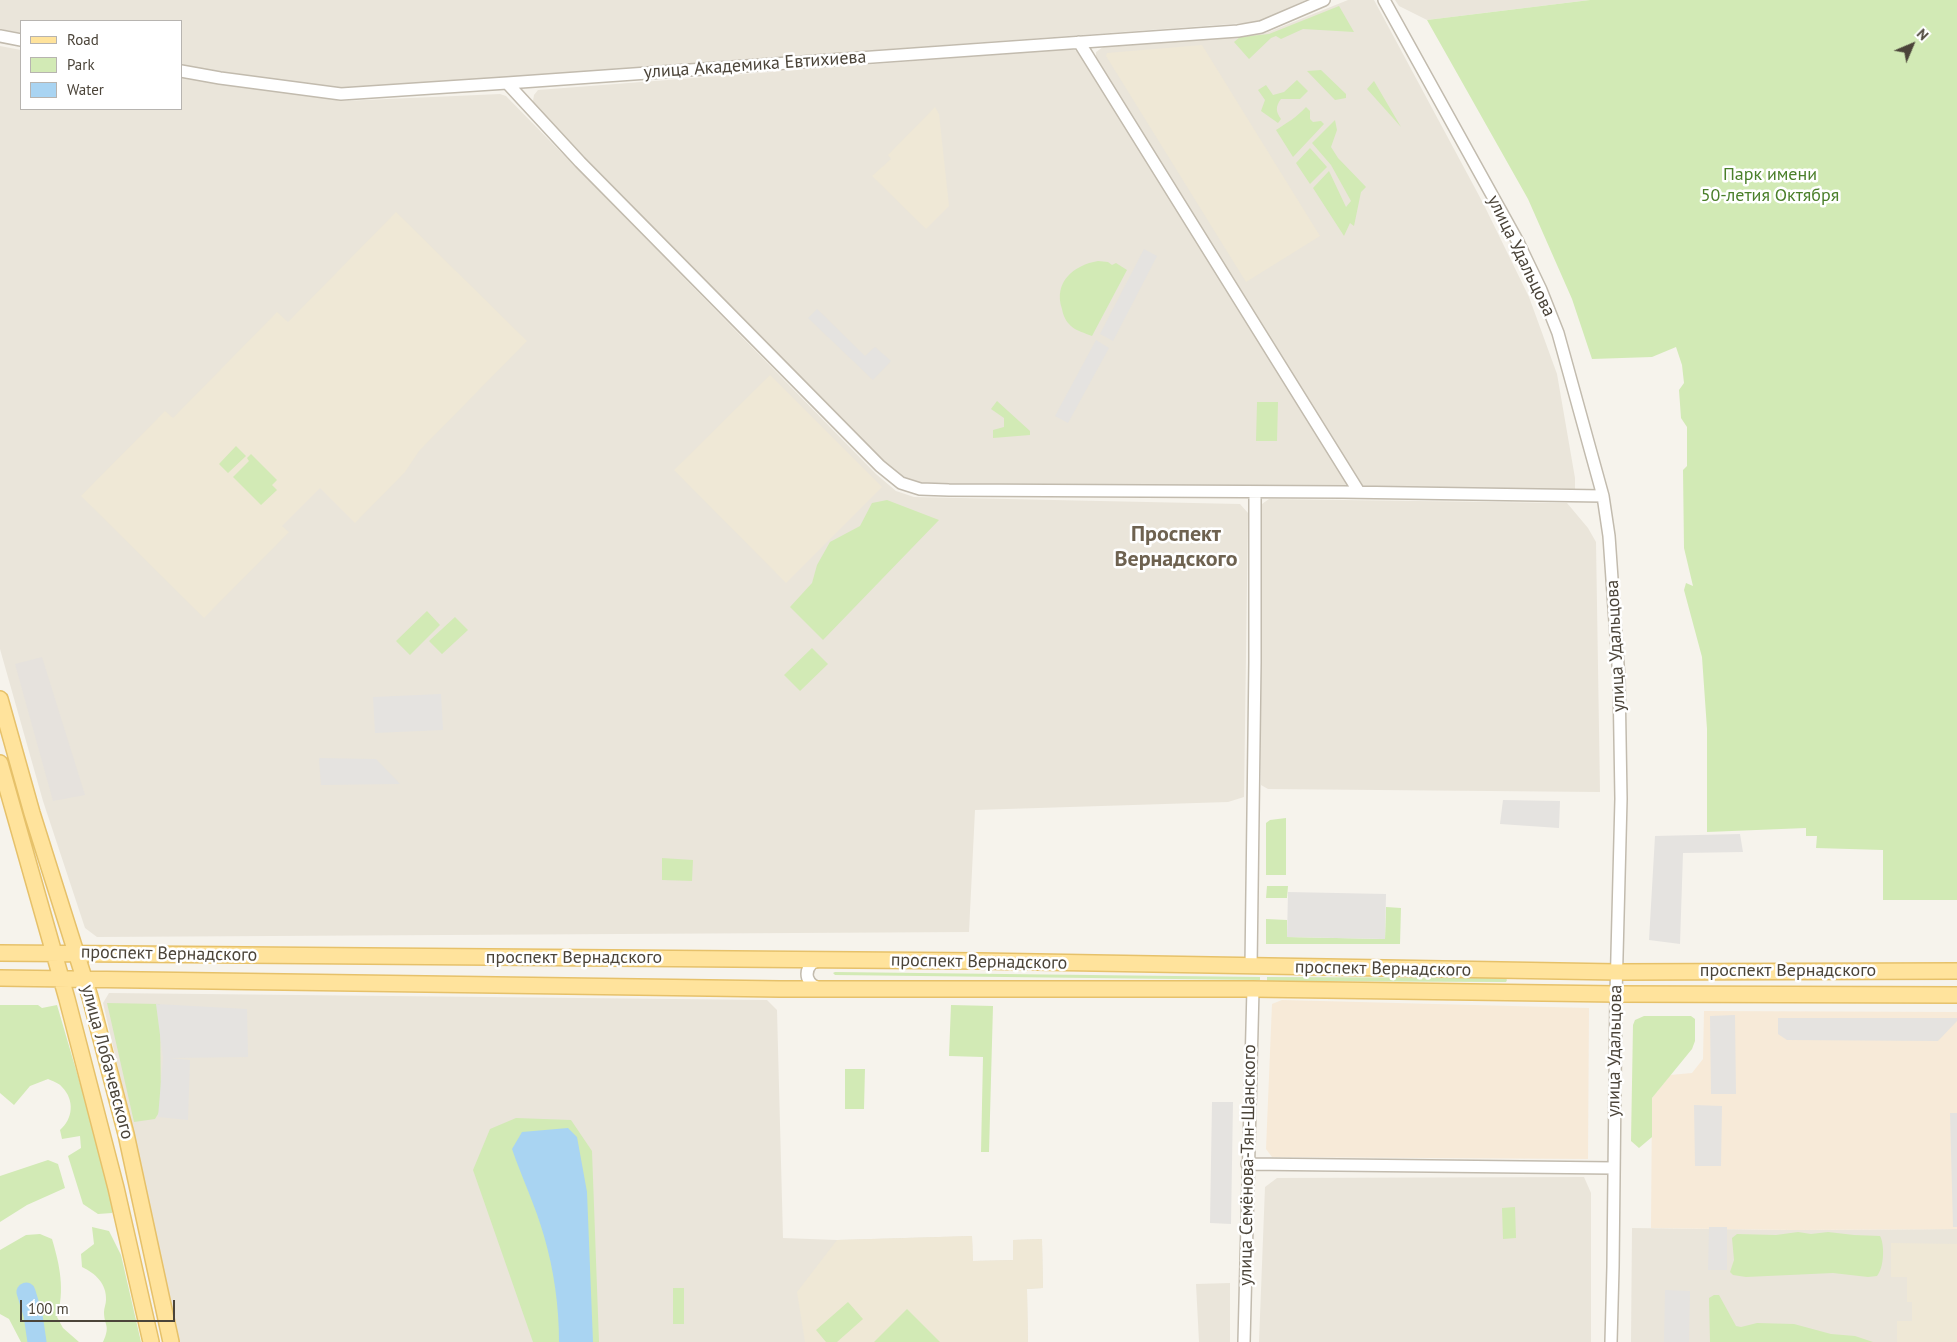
<!DOCTYPE html>
<meta charset="utf-8">
<style>
body{margin:0}
#map{position:relative;width:1957px;height:1342px;overflow:hidden;background:#f6f3ec;font-family:"PT Sans",sans-serif}
canvas{display:block}
.legend{position:absolute;left:20px;top:20px;width:162px;height:90px;box-sizing:border-box;background:#fff;border:1px solid #b7b4b0;margin:0;padding:6px 9px;list-style:none;font-size:15px;color:#4b4439}
.legend li{display:flex;align-items:center;gap:10px;height:25px}
.legend b{width:25px;border:1px solid #b7b4b0}
.north{position:absolute;left:1887px;top:20px;width:50px;height:50px;-webkit-text-stroke:4px #fff;paint-order:stroke;rotate:45deg;font-size:14px;font-weight:700;line-height:20px;text-align:center;color:#4b4439}
.north::after{content:'';display:block;margin:auto;width:18px;height:22px;background:#4b4439;clip-path:polygon(50% 0,100% 100%,50% 72%,0 100%)}
.scale{position:absolute;left:20px;top:1300px;width:155px;height:22px;box-sizing:border-box;border:2px solid #4b4439;border-top:0;padding-left:6px;font-size:15px;line-height:18px;white-space:nowrap;color:#4b4439;-webkit-text-stroke:4px #fff;paint-order:stroke}
</style>
<div id="map">
<canvas width="1957" height="1342"></canvas>
<ul class="legend">
<li><b style="height:6px;background:#ffe39c"></b>Road</li>
<li><b style="height:14px;background:#d2eab5"></b>Park</li>
<li><b style="height:14px;background:#a9d4f2"></b>Water</li>
</ul>
<div class="north">N</div>
<div class="scale">100 m</div>
</div>
<script>
const ctx = document.querySelector('canvas').getContext('2d');
ctx.lineJoin = 'round';
function fill(path, color) {
  ctx.fillStyle = color;
  ctx.fill(path, 'evenodd');
}
function strokePath(path, color, width, dash) {
  ctx.strokeStyle = color;
  ctx.lineWidth = width;
  ctx.lineCap = dash ? 'butt' : 'round';
  ctx.setLineDash(dash || []);
  ctx.stroke(path);
}
function write(font, color, halo, rows, align = 'center') {
  ctx.font = font + ' "PT Sans",sans-serif';
  ctx.lineWidth = 5;
  ctx.setLineDash([]);
  ctx.textBaseline = 'middle';
  ctx.strokeStyle = halo;
  ctx.fillStyle = color;
  for (const [text, x, y, turn = 0] of rows) {
    ctx.save();
    ctx.translate(x, y);
    ctx.rotate((+turn || 0) * Math.PI / 180);
    ctx.textAlign = isNaN(turn) ? turn : align;
    if (halo) ctx.strokeText(text, 0, 0);
    ctx.fillText(text, 0, 0);
    ctx.restore();
  }
}
fill(new Path2D(`
 M 0,0 L 1306,0 L 1259,22 L 344,89 L 223,74 L 181,66 L 181,21 L 21,21 L 21,33 L 0,29 Z
 M 1348,0 L 1374,0 L 1483,203 L 1529,297 L 1557,374 L 1575,478 L 1575,491 L 1363,488 L 1096,60 L 1096,52 L 1103,47 L 1266,33 Z
 M 1395,0 L 1590,0 L 1427,20 L 1399,6 Z
 M 0,46 L 21,50 L 21,109 L 181,109 L 181,77 L 343,101 L 500,94 L 506,96 L 876,474 L 896,491 L 914,497 L 1240,504 L 1248,513 L 1244,797 L 1228,802 L 975,810 L 969,932 L 97,937 L 85,928 L 43,801 L 0,649 Z
 M 1070,49 L 1078,51 L 1347,483 L 1344,487 L 923,485 L 902,476 L 883,463 L 537,108 L 533,101 L 534,95 L 538,90 Z
 M 1269,499 L 1567,503 L 1588,528 L 1596,542 L 1600,792 L 1268,789 L 1261,785 L 1260,512 L 1262,504 Z
 M 109,993 L 767,1000 L 777,1010 L 783,1238 L 837,1240 L 972,1236 L 973,1261 L 1013,1260 L 1013,1240 L 1042,1239 L 1043,1288 L 1027,1289 L 1028,1342 L 179,1342 L 145,1185 L 103,1003 Z
 M 1584,1177 L 1591,1193 L 1591,1342 L 1259,1342 L 1265,1187 L 1277,1178 Z
 M 1632,1228 L 1795,1230 L 1957,1229 L 1957,1342 L 1631,1342 Z
 M 1230,1283 L 1230,1342 L 1199,1342 L 1196,1284 Z`), '#eae5da');
fill(new Path2D(`
 M 1282,1000 L 1589,1008 L 1588,1159 L 1272,1157 L 1266,1149 L 1272,1004 Z
 M 1704,1011 L 1957,1012 L 1957,1229 L 1795,1230 L 1651,1228 L 1652,1098 L 1670,1075 L 1692,1073 L 1703,1059 Z`), '#f7ead8');
fill(new Path2D(`
 M 42,657 L 85,795 L 53,801 L 15,664 Z`), '#e6e2dd');
fill(new Path2D(`
 M 1202,45 L 1320,236 L 1246,282 L 1106,56 L 1107,53 Z
 M 935,107 L 939,114 L 949,206 L 926,229 L 872,176 L 891,159 L 888,155 Z
 M 396,212 L 527,341 L 419,451 L 405,472 L 355,523 L 320,488 L 282,526 L 289,532 L 204,618 L 81,496 L 165,411 L 173,418 L 277,312 L 288,322 Z
 M 770,375 L 882,487 L 786,583 L 674,470 Z
 M 972,1236 L 973,1261 L 1013,1260 L 1013,1240 L 1042,1239 L 1043,1288 L 1027,1289 L 1028,1342 L 805,1342 L 797,1292 L 837,1240 Z
 M 1891,1243 L 1957,1244 L 1957,1342 L 1897,1342 L 1897,1321 L 1912,1321 L 1912,1302 L 1907,1302 L 1907,1277 L 1891,1277 Z`), '#efe8d6');
fill(new Path2D(`
 M 1590,0 L 1957,0 L 1957,900 L 1883,900 L 1883,850 L 1816,848 L 1817,836 L 1806,836 L 1806,828 L 1707,832 L 1707,729 L 1702,657 L 1684,590 L 1686,583 L 1693,586 L 1684,548 L 1683,470 L 1687,466 L 1687,427 L 1681,418 L 1679,390 L 1684,383 L 1682,365 L 1676,347 L 1652,357 L 1592,359 L 1572,299 L 1528,199 L 1427,20 Z
 M 1339,6 L 1354,32 L 1303,29 L 1281,39 L 1276,36 L 1271,38 L 1249,59 L 1234,42 L 1240,37 L 1269,34 Z
 M 1321,70 L 1346,94 L 1346,98 L 1335,100 L 1307,71 Z
 M 1297,80 L 1308,91 L 1300,99 L 1281,99 C 1275,107 1276,112 1281,119 L 1278,123 L 1261,111 L 1265,100 L 1258,90 L 1266,85 L 1273,95 L 1284,92 Z
 M 1374,81 L 1401,127 L 1367,89 Z
 M 1306,107 L 1310,111 L 1310,119 L 1313,122 L 1321,121 L 1324,124 L 1293,157 L 1276,130 C 1288,122 1296,118 1306,107 Z
 M 1335,120 L 1337,130 L 1331,147 L 1338,158 L 1366,187 L 1361,192 L 1354,226 L 1350,223 L 1344,236 L 1313,188 L 1329,171 L 1346,207 L 1351,201 L 1331,165 L 1312,143 Z
 M 1310,148 L 1327,167 L 1310,184 L 1296,163 Z
 M 1098,261 L 1108,262 L 1112,265 L 1116,263 L 1127,270 L 1092,336 C 1085,333 1076,331 1071,326 C 1066,322 1063,315 1062,309 C 1053,282 1074,265 1098,261 Z
 M 997,401 L 1030,431 L 1030,435 L 993,438 L 993,430 L 1004,427 L 1004,418 L 991,409 Z
 M 1257,402 L 1278,402 L 1277,441 L 1256,441 Z
 M 236,446 L 246,456 L 228,473 L 219,464 Z
 M 251,454 L 277,480 L 272,485 L 277,490 L 261,505 L 233,477 L 249,461 L 247,458 Z
 M 887,500 L 939,520 L 823,640 L 790,607 L 812,583 L 817,565 L 830,542 L 860,526 L 872,503 Z
 M 427,611 L 440,625 L 410,655 L 396,641 Z
 M 455,617 L 468,630 L 442,654 L 429,641 Z
 M 812,648 L 828,664 L 800,691 L 784,675 Z
 M 1286,818 L 1286,875 L 1266,875 L 1266,823 L 1270,820 Z
 M 662,858 L 693,860 L 692,881 L 662,880 Z
 M 1267,886 L 1288,886 L 1287,898 L 1266,898 Z
 M 1386,907 L 1401,908 L 1400,944 L 1266,944 L 1266,919 L 1287,920 L 1287,937 L 1385,939 Z
 M 835,972 L 1260,977 L 1260,980 L 835,975 L 833,973 Z
 M 1267,977 L 1506,978 L 1507,980 L 1506,982 L 1267,981 Z
 M 107,1003 L 160,1004 L 161,1109 L 155,1119 L 134,1122 Z
 M 0,1005 L 38,1005 L 42,1008 L 57,1005 L 116,1206 L 112,1213 L 98,1214 L 83,1204 L 68,1156 L 81,1148 L 80,1136 L 62,1139 L 60,1130 C 73,1119 75,1100 62,1087 C 59,1083 52,1081 48,1079 L 30,1086 L 14,1105 L 0,1093 Z
 M 951,1005 L 993,1006 L 989,1152 L 981,1152 L 983,1057 L 949,1056 Z
 M 1644,1016 L 1691,1016 L 1695,1019 L 1695,1041 L 1692,1049 L 1652,1098 L 1652,1137 L 1639,1148 L 1631,1141 L 1633,1025 L 1635,1020 Z
 M 845,1069 L 865,1069 L 864,1109 L 845,1109 Z
 M 516,1118 L 571,1120 L 592,1151 L 599,1342 L 533,1342 L 473,1170 L 490,1129 Z
 M 48,1160 L 58,1164 L 65,1188 L 27,1205 L 0,1222 L 0,1176 Z
 M 1515,1207 L 1516,1238 L 1503,1239 L 1502,1208 Z
 M 92,1227 L 109,1231 L 121,1255 L 141,1342 L 103,1342 C 111,1325 104,1326 104,1312 C 104,1308 106,1304 106,1300 C 107,1284 95,1273 82,1267 L 81,1254 L 94,1244 Z
 M 1798,1232 L 1811,1234 L 1828,1232 L 1854,1235 L 1880,1236 C 1885,1245 1884,1268 1877,1276 L 1868,1277 L 1833,1273 L 1746,1277 L 1733,1275 L 1730,1272 L 1734,1260 L 1732,1238 L 1737,1234 L 1776,1235 Z
 M 40,1234 L 52,1239 C 60,1266 65,1290 57,1317 L 63,1328 L 79,1342 L 21,1342 L 9,1319 L 0,1314 L 0,1250 L 26,1235 Z
 M 673,1288 L 684,1288 L 684,1324 L 673,1324 Z
 M 1714,1295 L 1719,1295 L 1736,1326 L 1741,1327 L 1757,1323 L 1794,1324 L 1831,1334 L 1855,1336 L 1873,1342 L 1710,1342 L 1709,1298 Z
 M 848,1302 L 863,1319 L 837,1342 L 826,1342 L 816,1330 Z
 M 907,1309 L 940,1342 L 874,1342 Z`), '#d2eab5');
fill(new Path2D(`
 M 1144,249 L 1157,256 L 1113,341 L 1100,334 Z
 M 817,309 L 865,356 L 875,347 L 891,361 L 873,380 L 808,318 Z
 M 1096,340 L 1109,348 L 1068,423 L 1055,416 Z
 M 441,694 L 443,730 L 375,733 L 373,697 Z
 M 319,758 L 376,759 L 400,784 L 321,785 Z
 M 1503,800 L 1560,801 L 1559,828 L 1500,824 Z
 M 1740,834 L 1743,852 L 1683,853 L 1680,944 L 1649,940 L 1655,836 Z
 M 1288,892 L 1386,894 L 1385,939 L 1287,937 Z
 M 156,1004 L 247,1009 L 248,1057 L 170,1058 L 190,1060 L 188,1120 L 158,1117 L 163,1058 Z
 M 1735,1015 L 1736,1094 L 1711,1094 L 1710,1016 Z
 M 1778,1018 L 1957,1018 L 1957,1021 L 1938,1041 L 1787,1040 L 1778,1034 Z
 M 1212,1102 L 1233,1102 L 1231,1224 L 1210,1223 Z
 M 1694,1105 L 1722,1106 L 1721,1166 L 1695,1166 Z
 M 1950,1113 L 1957,1113 L 1957,1227 L 1953,1227 Z
 M 1709,1227 L 1727,1227 L 1727,1270 L 1708,1270 Z
 M 1665,1290 L 1690,1291 L 1689,1342 L 1664,1342 Z`), '#e5e3e0');
fill(new Path2D(`
 M 568,1128 L 577,1137 L 587,1192 L 593,1342 L 559,1342 C 559,1307 554,1270 544,1236 C 536,1207 522,1178 512,1149 L 522,1132 Z`), '#a9d4f2');
strokePath(new Path2D(`
 M 26,1292 L 33,1315 L 37,1342`), '#a9d4f2', 19);
const minor = new Path2D(`
 M 1384,0 L 1518,242 L 1541,290 L 1558,333 L 1603,496 L 1609,536 L 1619,679 L 1621,799 L 1616,994 L 1613,1267 L 1611,1342
 M 0,36 L 21,40
 M 1079,42 L 1359,492
 M 181,71 L 220,78 L 341,94 L 507,83 L 1238,31 L 1261,27 L 1324,0
 M 507,83 L 580,162 L 880,466 L 901,483 L 920,489 L 949,490 L 1343,492 L 1603,496
 M 1251,967 L 1255,662 L 1255,492
 M 820,988 C 807,985 803,973 812,963 L 821,960
 M 1247,1164 L 1613,1168
 M 1244,1342 L 1253,989`);
const major = new Path2D(`
 M 0,699 L 32,813 L 90,997 L 126,1134 L 171,1342
 M 0,763 L 67,999 L 116,1188 L 151,1342
 M 0,953 L 979,961 L 1617,972 L 1957,971
 M 0,978 L 780,989 L 1253,989 L 1616,994 L 1957,995`);
strokePath(minor, '#c2bbae', 14);
strokePath(major, '#e6c16a', 18);
strokePath(minor, '#fff', 11);
strokePath(major, '#ffe39c', 15);
write('18px', '#4b4439', '#fff', [
 ["улица Академика Евтихиева",755,65,-4],
 ["улица Удальцова",1521,256,64],
 ["улица Удальцова",1616,646,-93],
 ["проспект Вернадского",169,954,1],
 ["проспект Вернадского",574,958],
 ["проспект Вернадского",979,962,1],
 ["проспект Вернадского",1383,969,1],
 ["проспект Вернадского",1788,971],
 ["улица Удальцова",1615,1051,-89],
 ["улица Лобачевского",107,1062,75],
 ["улица Семёнова-Тян-Шанского",1248,1165,-89]
]);
write('18px', '#4a7f2a', '#fff', [
 ["Парк имени",1770,175],
 ["50-летия Октября",1770,196]
]);
write('bold 22px', '#6e6250', '#fff', [
 ["Проспект",1176,535],
 ["Вернадского",1176,560]
]);
</script>
